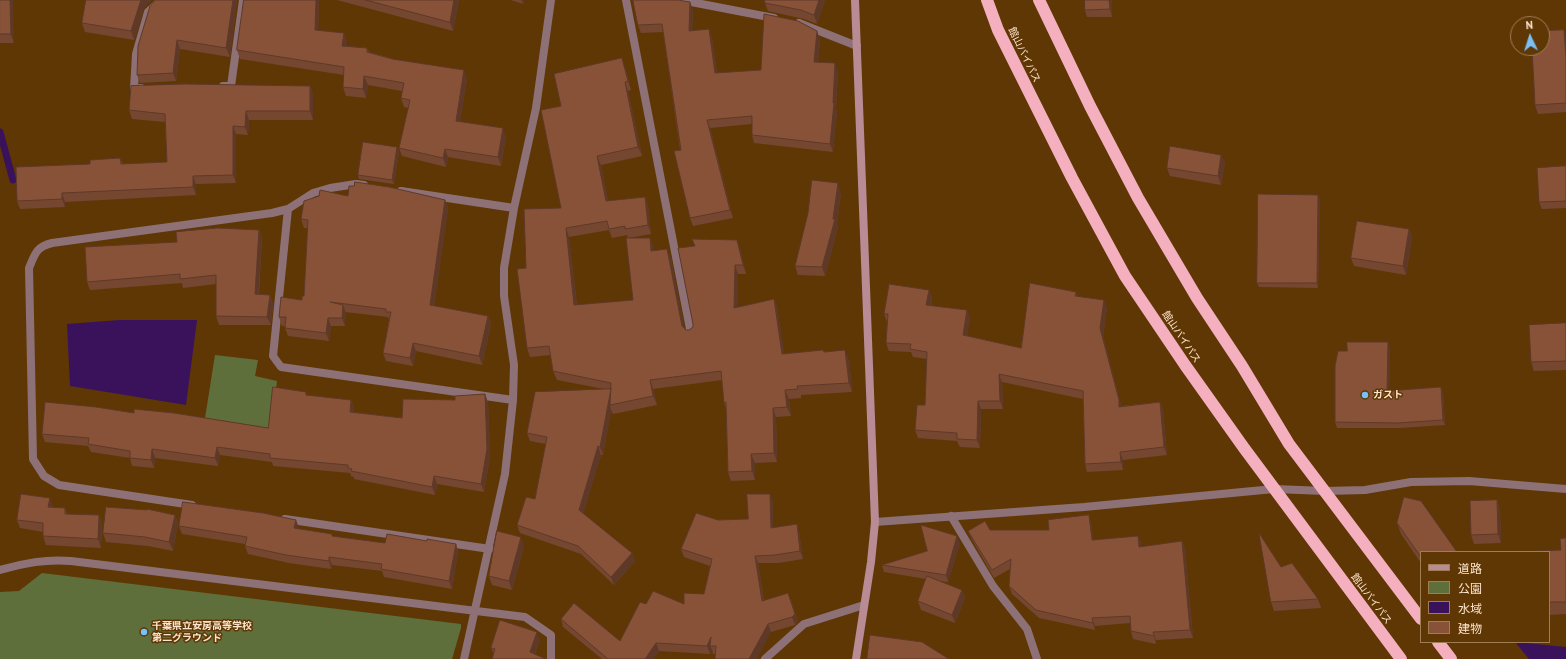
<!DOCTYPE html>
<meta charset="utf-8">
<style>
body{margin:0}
#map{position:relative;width:1566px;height:659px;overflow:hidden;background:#5f3705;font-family:"PT Sans","Noto Sans JP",sans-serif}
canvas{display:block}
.legend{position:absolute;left:1420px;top:551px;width:130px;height:92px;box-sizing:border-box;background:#5f3705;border:1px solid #9f7d55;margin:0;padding:5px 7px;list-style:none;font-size:12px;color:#fee5ce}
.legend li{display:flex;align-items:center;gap:8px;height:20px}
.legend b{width:20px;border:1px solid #9f7d55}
.north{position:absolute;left:1510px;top:16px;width:40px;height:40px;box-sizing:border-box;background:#5f3705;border:1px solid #9f7d55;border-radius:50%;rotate:356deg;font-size:11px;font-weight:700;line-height:16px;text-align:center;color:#fee5ce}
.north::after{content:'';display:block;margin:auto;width:14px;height:18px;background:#79bff8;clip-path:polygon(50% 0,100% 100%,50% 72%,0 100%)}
</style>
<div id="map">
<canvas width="1566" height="659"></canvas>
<ul class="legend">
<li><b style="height:5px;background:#b88b95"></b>道路</li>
<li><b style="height:11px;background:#5e6f3b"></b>公園</li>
<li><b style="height:11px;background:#3a125c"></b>水域</li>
<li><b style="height:11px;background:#885239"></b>建物</li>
</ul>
<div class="north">N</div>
</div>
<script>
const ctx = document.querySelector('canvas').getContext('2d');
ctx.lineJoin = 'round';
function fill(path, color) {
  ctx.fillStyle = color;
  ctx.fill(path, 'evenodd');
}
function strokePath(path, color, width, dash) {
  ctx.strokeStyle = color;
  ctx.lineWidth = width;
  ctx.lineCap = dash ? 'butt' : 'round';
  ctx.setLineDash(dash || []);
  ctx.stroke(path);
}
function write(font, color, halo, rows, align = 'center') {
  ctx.font = font + ' "PT Sans","Noto Sans JP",sans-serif';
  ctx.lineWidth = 3;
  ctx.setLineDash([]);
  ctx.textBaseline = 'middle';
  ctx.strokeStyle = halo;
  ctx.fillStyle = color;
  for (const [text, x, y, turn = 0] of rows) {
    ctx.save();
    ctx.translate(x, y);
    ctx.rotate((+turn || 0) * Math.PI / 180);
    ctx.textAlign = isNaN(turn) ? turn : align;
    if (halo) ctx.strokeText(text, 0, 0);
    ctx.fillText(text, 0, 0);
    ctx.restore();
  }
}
fill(new Path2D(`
 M 215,355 L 258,360 L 255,376 L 277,381 L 271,429 L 205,418 Z
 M 42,573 L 461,624 L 461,628 L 452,659 L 0,659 L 0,592 L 19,591 Z`), '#5e6f3b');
fill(new Path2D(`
 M 119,320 L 197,320 L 186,405 L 70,386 L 67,324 Z
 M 1515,642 L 1566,647 L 1566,659 L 1529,659 Z`), '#3a125c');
strokePath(new Path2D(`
 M 0,132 L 13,180`), '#3a125c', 7);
strokePath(new Path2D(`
 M 951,516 L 993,586 L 1027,629 L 1037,659
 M 765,659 L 804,624 L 864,605`), '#8e7177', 8);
strokePath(new Path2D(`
 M 626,0 L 691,334
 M 681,0 L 774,18
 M 799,23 L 857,46
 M 223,86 L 231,86 L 243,0
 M 141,88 L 134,89 L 136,54 L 148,12 L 159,2 L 159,0
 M 401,191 L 514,208
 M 288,209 L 273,356 L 281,367 L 513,400
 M 192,505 L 59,485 L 44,476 L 33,459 L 29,268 C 35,254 36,247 52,243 L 272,213 L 288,209 L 313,193 L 330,188 L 356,184 L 364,185
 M 285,519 L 490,549
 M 875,522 L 1084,507 L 1274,489 L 1325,491 L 1365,490 L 1411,482 L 1469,481 L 1566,489
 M 0,570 C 26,563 44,559 71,561 L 525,617 L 551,635 L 551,659
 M 464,659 L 505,474 L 513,400 L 514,365 L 504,296 L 504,268 L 514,208 L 536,108 L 551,0`), '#8e7177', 8);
strokePath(new Path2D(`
 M 855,0 L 875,522 L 871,562 L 856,659`), '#b88b95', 8);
strokePath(new Path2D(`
 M 987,0 L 998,30 L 1072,178 L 1125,276 L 1185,365 L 1244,448 L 1401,659
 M 1039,0 L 1090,106 L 1138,198 L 1197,298 L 1242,366 L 1289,444 L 1421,619
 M 1438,642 L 1451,659`), '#f4b0bf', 12);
fill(new Path2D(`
 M 0,0 L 14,43 L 0,43 Z
 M 156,0 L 237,0 L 230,57 L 180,49 L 176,81 L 140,83 L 137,75 Z
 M 244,0 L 319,0 L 318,31 L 344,33 L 347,42 L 346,46 L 367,48 L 369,52 L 467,79 L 460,121 L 506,137 L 501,166 L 448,157 L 446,167 L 402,156 L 399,148 L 409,108 L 404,107 L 401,98 L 402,91 L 368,85 L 366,98 L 346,96 L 343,87 L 344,75 L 240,59 L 237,50 Z
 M 337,0 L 459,0 L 453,31 Z
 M 511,0 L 524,0 L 523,4 Z
 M 765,0 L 825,0 L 817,24 L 804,19 L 768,11 L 765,3 Z
 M 1112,0 L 1112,17 L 1087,17 L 1085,10 Z
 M 144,8 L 134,40 L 85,32 L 82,23 Z
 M 693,10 L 692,31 L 712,38 L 717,73 L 761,70 L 820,39 L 818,62 L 838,71 L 836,109 L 837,111 L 833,152 L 754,143 L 752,135 L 752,124 L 710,128 L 733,218 L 693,226 L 690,218 L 663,32 L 641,33 L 638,25 Z
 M 1566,35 L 1566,112 L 1538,114 L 1535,105 Z
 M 625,67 L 631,90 L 628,91 L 642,156 L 601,165 L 608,201 L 645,197 L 648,206 L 651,234 L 629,238 L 650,238 L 653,247 L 653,251 L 671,258 L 684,329 L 686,330 L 689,330 L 693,327 L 740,249 L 746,274 L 738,274 L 737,308 L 774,299 L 777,307 L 784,354 L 824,352 L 849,359 L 852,392 L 801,395 L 801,398 L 789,399 L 791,416 L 776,417 L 777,462 L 755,463 L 755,480 L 731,481 L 728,472 L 726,408 L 724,403 L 722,380 L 653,389 L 657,405 L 613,414 L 611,410 L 603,455 L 601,455 L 583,514 L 632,553 L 635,561 L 614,585 L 581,554 L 520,533 L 517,525 L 535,499 L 546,444 L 530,441 L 527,433 L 604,389 L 557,380 L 553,371 L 551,355 L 530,357 L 527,348 L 526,268 L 561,208 L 561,106 ZM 609,230 L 612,238 L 627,235 L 628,238 L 633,300 L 577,305 L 569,237 Z
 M 310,86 L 313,94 L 313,120 L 249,120 L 248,135 L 236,134 L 236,183 L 196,184 L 196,195 L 65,202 L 65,207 L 20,209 L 17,201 L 90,164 L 120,158 L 123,164 L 167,162 L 165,122 L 132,119 L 129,110 Z
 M 397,147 L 399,152 L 394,184 L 359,179 L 358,175 Z
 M 1221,155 L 1225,163 L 1221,185 L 1170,176 L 1167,168 Z
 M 1566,166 L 1566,208 L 1542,209 L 1539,202 Z
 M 841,192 L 837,224 L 838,227 L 825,276 L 798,275 L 795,266 Z
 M 1318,195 L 1320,200 L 1318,288 L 1259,287 L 1257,283 Z
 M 348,196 L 445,200 L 448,208 L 434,306 L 488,316 L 491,324 L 482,365 L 416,351 L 413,366 L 386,361 L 383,353 L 389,320 L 388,317 L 345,312 L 345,326 L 331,326 L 329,341 L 288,336 L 285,328 L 285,326 L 282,326 L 279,317 L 302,300 L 304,296 L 308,228 L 304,228 L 301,219 Z
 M 1409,229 L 1412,237 L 1406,275 L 1354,266 L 1351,258 Z
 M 259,230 L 262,238 L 259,294 L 270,295 L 273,304 L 271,325 L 219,325 L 216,316 L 216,284 L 183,288 L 182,283 L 90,290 L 87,282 L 177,242 Z
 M 929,290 L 932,298 L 931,305 L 970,318 L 967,336 L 1021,348 L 1076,292 L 1077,297 L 1107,308 L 1103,336 L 1121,406 L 1160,402 L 1163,410 L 1167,455 L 1123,460 L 1123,470 L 1087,472 L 1085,464 L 1083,399 L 1002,382 L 1003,409 L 981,409 L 980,448 L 960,447 L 957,441 L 918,438 L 915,430 L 925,405 L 927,359 L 913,357 L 911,352 L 889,351 L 886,343 L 887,322 L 884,314 Z
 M 1566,324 L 1566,370 L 1534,371 L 1531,362 Z
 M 1390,348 L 1389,391 L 1441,387 L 1443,393 L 1445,425 L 1399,428 L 1337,428 L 1335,422 L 1347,351 Z
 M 485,394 L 488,403 L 490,457 L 484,492 L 437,484 L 435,495 L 354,479 L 354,477 L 351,476 L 350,473 L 273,466 L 272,462 L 220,455 L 218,466 L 155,458 L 154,468 L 132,466 L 130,458 L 91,452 L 88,446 L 45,442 L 42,434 L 134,413 L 268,428 L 308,395 L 351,400 L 354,408 L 354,412 L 402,418 L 455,400 Z
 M 1497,500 L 1500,509 L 1501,543 L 1474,544 L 1471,535 Z
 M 773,502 L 773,528 L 797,524 L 799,532 L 803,559 L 778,563 L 758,563 L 764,600 L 791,600 L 798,622 L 795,625 L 771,632 L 715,654 L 713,654 L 712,649 L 710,654 L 659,651 L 653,659 L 602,659 L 563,627 L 561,619 L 620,641 L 646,604 L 684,604 L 704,594 L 710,566 L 684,557 L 681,549 L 718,520 L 748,519 Z
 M 53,506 L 53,508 L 65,508 L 67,514 L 99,515 L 102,524 L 101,548 L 46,545 L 43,536 L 43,532 L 20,528 L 17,520 Z
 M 175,515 L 178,523 L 173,551 L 148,546 L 106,542 L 103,533 Z
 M 1091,523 L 1093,540 L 1138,536 L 1141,544 L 1141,547 L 1182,541 L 1185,549 L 1193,638 L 1156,640 L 1156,644 L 1133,639 L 1131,631 L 1130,623 L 1095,626 L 1095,630 L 1039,618 L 1012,594 L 1009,586 L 1010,569 L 994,578 L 971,538 L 968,531 L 990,530 L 1049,530 Z
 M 1397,523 L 1421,552 L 1421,563 L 1401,534 Z
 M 179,526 L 299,529 L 334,537 L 385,543 L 427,541 L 456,544 L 458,552 L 452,589 L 384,577 L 382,571 L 332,565 L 331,569 L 289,563 L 248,554 L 245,546 L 245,544 L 182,534 Z
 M 1566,538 L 1566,614 L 1549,615 L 1549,552 L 1561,550 Z
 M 960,543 L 948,582 L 939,581 L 962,590 L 965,598 L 955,623 L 921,610 L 918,601 L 926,579 L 884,572 L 882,565 Z
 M 524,546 L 512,590 L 492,585 L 489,576 Z
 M 1281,567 L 1318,599 L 1321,608 L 1274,611 L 1271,602 Z
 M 540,640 L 535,654 L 494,654 L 491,648 Z`), '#754731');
fill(new Path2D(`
 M 10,0 L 13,0 L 14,43 L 11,34 Z
 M 141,0 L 152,0 L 144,8 L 134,40 L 131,31 Z
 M 233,0 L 237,0 L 230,57 L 226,48 Z
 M 316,0 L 319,0 L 318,39 L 315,30 Z
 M 454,0 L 459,0 L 453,31 L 450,22 Z
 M 521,0 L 524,0 L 523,4 Z
 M 819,0 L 825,0 L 817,24 L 814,15 Z
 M 1109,0 L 1112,0 L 1112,17 L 1110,9 Z
 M 690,2 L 693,10 L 692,39 L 689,31 Z
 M 709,29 L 712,38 L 718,81 L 715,73 Z
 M 1564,30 L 1566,35 L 1566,58 Z
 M 817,31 L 820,39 L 817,70 L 814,62 Z
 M 344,33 L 347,42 L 346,54 L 342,46 Z
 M 177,40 L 180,49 L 176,81 L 173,73 Z
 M 622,58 L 625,67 L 631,90 L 628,81 Z
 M 835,63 L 838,71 L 836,109 L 837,111 L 833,152 L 830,144 Z
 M 464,70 L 467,79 L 459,129 L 456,121 Z
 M 364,76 L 368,85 L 366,98 L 363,89 Z
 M 625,82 L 628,91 L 642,156 L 638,147 Z
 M 310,86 L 313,94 L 313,120 L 310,111 Z
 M 246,111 L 249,120 L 248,135 L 245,127 Z
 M 707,120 L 710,128 L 733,218 L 730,210 Z
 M 233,126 L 236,134 L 236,183 L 233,175 Z
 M 503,128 L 506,137 L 501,166 L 498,157 Z
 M 397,147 L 399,152 L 394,184 L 392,180 Z
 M 445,149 L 448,157 L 446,167 L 443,158 Z
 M 1221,155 L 1225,163 L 1221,185 L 1218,176 Z
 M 597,156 L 601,165 L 610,210 L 606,201 Z
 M 193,176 L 196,184 L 196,195 L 193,187 Z
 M 838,183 L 841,192 L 837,224 L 838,227 L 825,276 L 822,267 L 833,219 Z
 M 62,193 L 65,202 L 65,207 L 62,199 Z
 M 1318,195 L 1320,200 L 1318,288 L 1317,283 Z
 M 645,197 L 648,206 L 651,234 L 648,225 Z
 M 445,200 L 448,208 L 433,313 L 430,305 Z
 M 566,228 L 569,237 L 578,314 L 574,305 Z
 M 1409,229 L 1412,237 L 1406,275 L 1403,266 Z
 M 259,230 L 262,238 L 258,302 L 255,294 Z
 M 650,238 L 653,247 L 654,260 L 651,251 Z
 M 737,240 L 740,249 L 746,274 L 743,265 Z
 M 667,249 L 671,258 L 686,335 L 682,326 Z
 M 735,265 L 738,274 L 737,317 L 734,308 Z
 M 929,290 L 932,298 L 929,313 L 926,305 Z
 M 270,295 L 273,304 L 271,325 L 267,317 Z
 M 774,299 L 777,307 L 786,363 L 782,354 Z
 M 1104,300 L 1107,308 L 1103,336 L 1122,408 L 1119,407 L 1100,328 Z
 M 343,305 L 346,313 L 345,326 L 342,318 Z
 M 967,310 L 970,318 L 966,343 L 963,335 Z
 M 488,316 L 491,324 L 482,365 L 479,356 Z
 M 328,318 L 331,326 L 329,341 L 326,333 Z
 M 1388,342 L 1390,348 L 1389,396 L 1387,391 Z
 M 413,343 L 416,351 L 413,366 L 410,358 Z
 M 845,350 L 849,359 L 852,392 L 849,383 Z
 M 999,374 L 1002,382 L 1003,409 L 1000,401 Z
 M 650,380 L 653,389 L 657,405 L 653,396 Z
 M 1441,387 L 1443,393 L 1445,425 L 1443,420 Z
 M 611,389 L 610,405 L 611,410 L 603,455 L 600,447 Z
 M 785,390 L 789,399 L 791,416 L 787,407 Z
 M 485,394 L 488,403 L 490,457 L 484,492 L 481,484 Z
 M 351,400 L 354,408 L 353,420 L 350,412 Z
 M 978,401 L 981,409 L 980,448 L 977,440 Z
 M 1160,402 L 1163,410 L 1167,455 L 1164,447 Z
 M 773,408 L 776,417 L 777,462 L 774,453 Z
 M 598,446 L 601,455 L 582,518 L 579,510 Z
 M 217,447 L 220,455 L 218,466 L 215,458 Z
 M 152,449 L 155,458 L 154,468 L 151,460 Z
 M 1120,452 L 1123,460 L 1123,470 L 1121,462 Z
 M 751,454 L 755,463 L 755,480 L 752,471 Z
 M 434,476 L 437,484 L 435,495 L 432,487 Z
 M 770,494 L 773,502 L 773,536 L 771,528 Z
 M 50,498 L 53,506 L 52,516 L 48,507 Z
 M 1497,500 L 1500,509 L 1501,543 L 1498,534 Z
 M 99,515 L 102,524 L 101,548 L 98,539 Z
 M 175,515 L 178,523 L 173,551 L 169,542 Z
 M 1089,515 L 1091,523 L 1094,548 L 1092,540 Z
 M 296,520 L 299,528 L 297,536 L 294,528 Z
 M 797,524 L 799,532 L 803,559 L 800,551 Z
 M 957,536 L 960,543 L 948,582 L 946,575 Z
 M 1138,536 L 1141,544 L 1141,555 L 1139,547 Z
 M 521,537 L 524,546 L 512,590 L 509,581 Z
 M 1182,541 L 1185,549 L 1193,638 L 1190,630 Z
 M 456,544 L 458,552 L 452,589 L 449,581 Z
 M 632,553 L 635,561 L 614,585 L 611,577 Z
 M 755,556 L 758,563 L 765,608 L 762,601 Z
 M 329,557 L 332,565 L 331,569 L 329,561 Z
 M 962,590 L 965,598 L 955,623 L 952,615 Z
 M 788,593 L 798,622 L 795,625 L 792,617 Z
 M 1092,618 L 1095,626 L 1095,630 L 1093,623 Z
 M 768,624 L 771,632 L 757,659 L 749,659 Z
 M 537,632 L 540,640 L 533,659 L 530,652 Z
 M 1153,632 L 1156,640 L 1156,644 Z
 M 711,637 L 710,646 L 712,649 L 710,654 L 707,646 Z
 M 656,643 L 659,651 L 653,659 L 645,659 Z`), '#5f3928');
const building = new Path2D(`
 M 0,0 L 10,0 L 11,34 L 0,34 Z
 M 86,0 L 141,0 L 131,31 L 82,23 Z
 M 156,0 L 233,0 L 226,48 L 177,40 L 173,73 L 137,75 L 138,46 L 150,6 Z
 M 244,0 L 316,0 L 315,30 L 344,33 L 342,46 L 367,48 L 367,52 L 392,59 L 464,70 L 456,121 L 503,128 L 498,157 L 445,149 L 443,158 L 399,148 L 410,100 L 401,98 L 404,83 L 364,76 L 363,89 L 343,87 L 344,67 L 237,50 Z
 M 366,0 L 454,0 L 450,22 Z
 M 633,0 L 678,0 L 690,2 L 689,31 L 709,29 L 715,73 L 761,70 L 764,14 L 798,21 L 817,31 L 814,62 L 835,63 L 833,103 L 834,103 L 830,144 L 752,135 L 752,116 L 707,120 L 730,210 L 690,218 L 674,151 L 681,150 L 662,24 L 638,25 Z
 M 765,0 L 819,0 L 814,15 L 801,10 L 765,3 Z
 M 1085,0 L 1109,0 L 1110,9 L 1085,10 Z
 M 1564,30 L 1566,58 L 1566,103 L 1535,105 L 1532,48 L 1542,48 L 1542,31 Z
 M 622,58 L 628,81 L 625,82 L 638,147 L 597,156 L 606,201 L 645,197 L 648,225 L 625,229 L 625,226 L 609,229 L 607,221 L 566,228 L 574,305 L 633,300 L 626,238 L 650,238 L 651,251 L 667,249 L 682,326 L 686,330 L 689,330 L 693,327 L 693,324 L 678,248 L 695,246 L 692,239 L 737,240 L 743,265 L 735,265 L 734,308 L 774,299 L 782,354 L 823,350 L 824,352 L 845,350 L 849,383 L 797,386 L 798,389 L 785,390 L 787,407 L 773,408 L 774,453 L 751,454 L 752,471 L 728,472 L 726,402 L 724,403 L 721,371 L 650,380 L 653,396 L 610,405 L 611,383 L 553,371 L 549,346 L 527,348 L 517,269 L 526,268 L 524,209 L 561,208 L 541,110 L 561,106 L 554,74 Z
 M 185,84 L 310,86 L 310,111 L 246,111 L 245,127 L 233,126 L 233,175 L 193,176 L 193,187 L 62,193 L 62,199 L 17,201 L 16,167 L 90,164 L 90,160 L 120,158 L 121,164 L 167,162 L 165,114 L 129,110 L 131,86 Z
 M 363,142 L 397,147 L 392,180 L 358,175 Z
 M 1170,146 L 1221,155 L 1218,176 L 1167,168 Z
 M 1566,166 L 1566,201 L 1539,202 L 1537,168 Z
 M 812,180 L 838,183 L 833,219 L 835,219 L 822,267 L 795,266 L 808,213 Z
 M 355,182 L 389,187 L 445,200 L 430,305 L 488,316 L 479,356 L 413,343 L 410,358 L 383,353 L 391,312 L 386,312 L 386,309 L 330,302 L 343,305 L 342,318 L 328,318 L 326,333 L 285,328 L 286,317 L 279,317 L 281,297 L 302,300 L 302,296 L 304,296 L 308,220 L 301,219 L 304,201 L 319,196 L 320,190 L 348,196 L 349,186 L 354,186 Z
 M 1258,194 L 1318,195 L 1317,283 L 1257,283 Z
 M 1357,221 L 1409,229 L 1403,266 L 1351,258 Z
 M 218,228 L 259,230 L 255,294 L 270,295 L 267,317 L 216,316 L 216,275 L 180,279 L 180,274 L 87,282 L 85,247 L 177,242 L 176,232 Z
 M 1030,283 L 1076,292 L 1075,296 L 1104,300 L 1100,328 L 1119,400 L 1119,407 L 1160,402 L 1164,447 L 1120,452 L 1121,462 L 1085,464 L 1083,391 L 999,374 L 1000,401 L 978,401 L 977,440 L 957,439 L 957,433 L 915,430 L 917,405 L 925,405 L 927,352 L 910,349 L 911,344 L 886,343 L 888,314 L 884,314 L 889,284 L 929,290 L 926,305 L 967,310 L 963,335 L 1021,348 Z
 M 1566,323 L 1566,361 L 1531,362 L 1529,325 Z
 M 1347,342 L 1388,342 L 1387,391 L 1441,387 L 1443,420 L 1397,423 L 1335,422 L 1335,366 L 1338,351 L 1347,351 Z
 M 273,387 L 306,392 L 306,395 L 351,400 L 350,412 L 402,418 L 403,399 L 455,400 L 455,396 L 485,394 L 487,449 L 481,484 L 434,476 L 432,487 L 351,471 L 352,469 L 348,468 L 348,465 L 270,458 L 270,454 L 217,447 L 215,458 L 152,449 L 151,460 L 130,458 L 130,451 L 88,444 L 89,438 L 42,434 L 45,402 L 96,407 L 134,413 L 134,409 L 174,413 L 268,428 Z
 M 611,389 L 600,447 L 598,446 L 579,510 L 632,553 L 611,577 L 578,546 L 517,525 L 526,497 L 535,499 L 547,437 L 527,433 L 535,392 Z
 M 21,494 L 50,498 L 48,507 L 65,508 L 65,514 L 99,515 L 98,539 L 43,536 L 43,523 L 17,520 Z
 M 747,494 L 770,494 L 771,528 L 797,524 L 800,551 L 775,555 L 755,556 L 762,601 L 788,593 L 795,614 L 792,617 L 768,624 L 749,659 L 715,659 L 716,646 L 710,646 L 711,637 L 707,646 L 656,643 L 645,659 L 608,659 L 561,619 L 574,603 L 620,641 L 640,602 L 646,604 L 653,591 L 684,604 L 684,593 L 704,594 L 712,559 L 681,549 L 696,513 L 718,520 L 748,519 Z
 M 1404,497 L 1421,501 L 1457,552 L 1421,552 L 1421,557 L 1397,523 Z
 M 1497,500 L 1498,534 L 1471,535 L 1470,501 Z
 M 183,502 L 263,513 L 296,520 L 294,528 L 332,534 L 332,536 L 385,543 L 387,534 L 427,541 L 427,539 L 456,544 L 449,581 L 381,569 L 382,564 L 329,557 L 329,561 L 286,555 L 245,546 L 247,537 L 179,526 Z
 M 106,507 L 147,510 L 147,509 L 175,515 L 169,542 L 145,537 L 103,533 Z
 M 1089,515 L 1092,540 L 1138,536 L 1139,547 L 1182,541 L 1190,630 L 1153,632 L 1154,636 L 1131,631 L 1130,616 L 1092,618 L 1093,623 L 1036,610 L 1009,586 L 1011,559 L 992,570 L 968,531 L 985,521 L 990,530 L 1049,530 L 1048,520 Z
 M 921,525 L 957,536 L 946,575 L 882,565 L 927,551 Z
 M 497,531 L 521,537 L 509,581 L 489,576 Z
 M 1259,533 L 1281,567 L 1292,563 L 1318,599 L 1271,602 Z
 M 1566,538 L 1566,602 L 1549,602 L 1549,552 L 1518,552 L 1561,550 L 1560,539 Z
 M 927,576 L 962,590 L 952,615 L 918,601 Z
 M 500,620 L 537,632 L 530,652 L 546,659 L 492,659 L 495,649 L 491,648 Z
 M 870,635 L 922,642 L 949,659 L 867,659 Z`);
fill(building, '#885239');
strokePath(building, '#5f3928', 1);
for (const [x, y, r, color] of [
 [1365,395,4,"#79bff8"],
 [144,632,4,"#79bff8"]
]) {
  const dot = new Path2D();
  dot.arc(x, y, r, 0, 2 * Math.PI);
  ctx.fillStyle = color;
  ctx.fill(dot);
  strokePath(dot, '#5f3705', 1.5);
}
write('10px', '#fee5ce', '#5f3705', [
 ["館山バイパス",1024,55,64],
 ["館山バイパス",1181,337,56],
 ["館山バイパス",1371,599,53]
]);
write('bold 10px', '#fee5ce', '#5f3705', [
 ["ガスト",1373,395],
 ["千葉県立安房高等学校",152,626],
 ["第二グラウンド",152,638]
], 'left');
</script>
